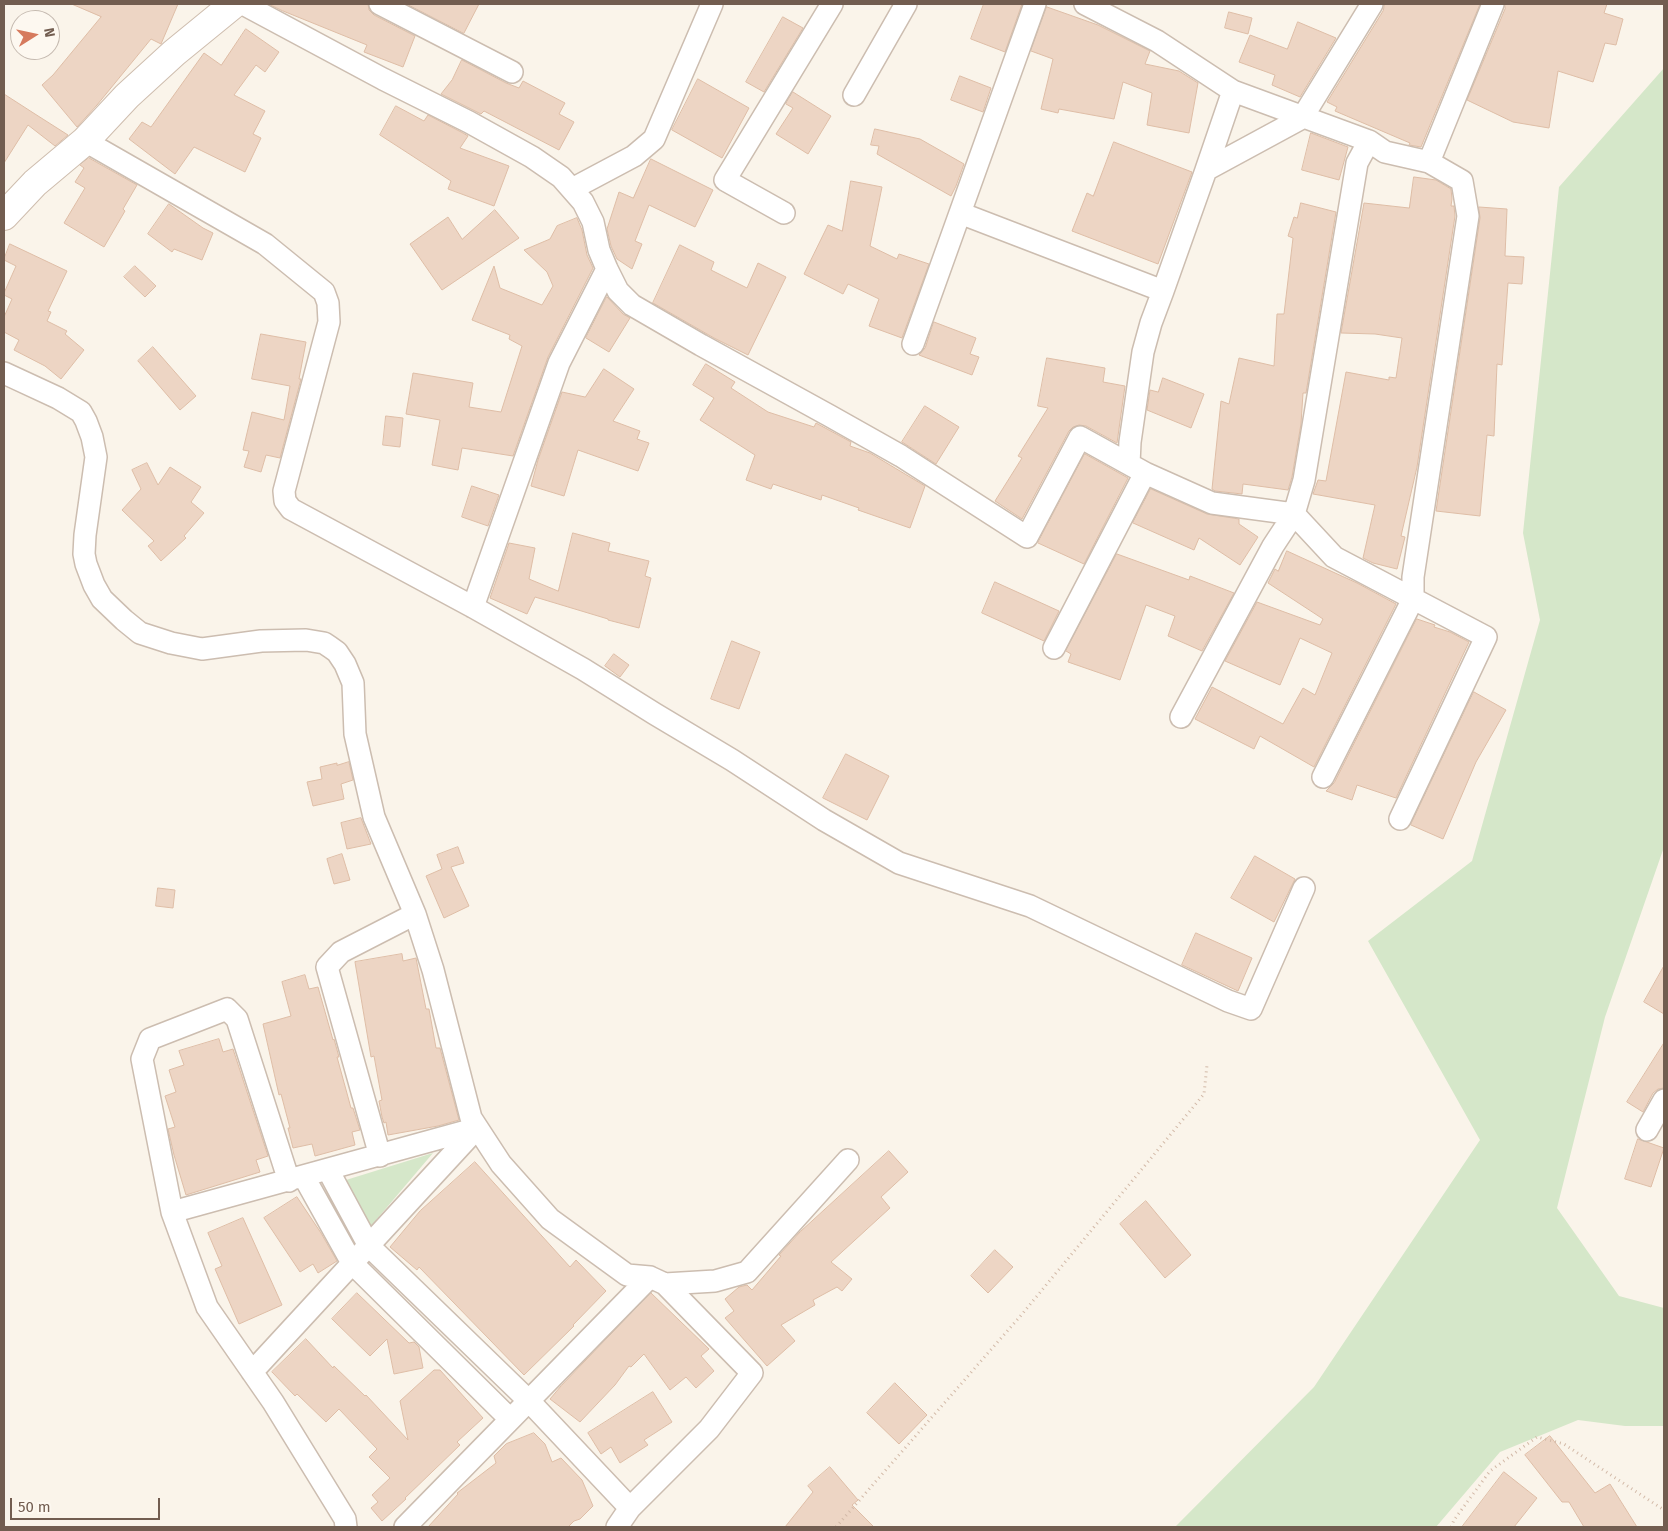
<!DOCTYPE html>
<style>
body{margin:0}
#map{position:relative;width:1668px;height:1531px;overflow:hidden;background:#faf4ea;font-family:"Fira Sans",sans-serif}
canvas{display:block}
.frame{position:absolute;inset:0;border:5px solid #725d50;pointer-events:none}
.north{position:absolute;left:10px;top:10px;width:50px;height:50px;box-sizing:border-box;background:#fdf8f0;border:1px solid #c5bab0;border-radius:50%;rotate:80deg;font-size:14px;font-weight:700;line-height:20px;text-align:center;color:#725d50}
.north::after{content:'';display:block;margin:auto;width:18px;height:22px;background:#d67a5d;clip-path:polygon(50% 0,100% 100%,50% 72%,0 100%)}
.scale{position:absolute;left:10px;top:1498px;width:150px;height:22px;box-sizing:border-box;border:2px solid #725d50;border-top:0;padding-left:6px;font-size:15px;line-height:18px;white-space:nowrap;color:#725d50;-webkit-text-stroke:4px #fdf8f0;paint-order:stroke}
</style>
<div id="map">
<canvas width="1668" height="1531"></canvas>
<div class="frame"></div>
<div class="north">N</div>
<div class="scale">50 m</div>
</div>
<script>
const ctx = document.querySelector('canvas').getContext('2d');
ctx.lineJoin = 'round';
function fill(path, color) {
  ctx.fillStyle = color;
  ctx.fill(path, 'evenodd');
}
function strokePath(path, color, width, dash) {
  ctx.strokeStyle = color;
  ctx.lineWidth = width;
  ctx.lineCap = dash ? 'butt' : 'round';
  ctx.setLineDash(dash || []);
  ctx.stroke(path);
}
fill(new Path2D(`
 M 1664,68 L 1664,847 L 1605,1017 L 1557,1208 L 1619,1296 L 1664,1308 L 1664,1426 L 1625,1426 L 1578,1420 L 1500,1452 L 1436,1527 L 1175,1527 L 1314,1387 L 1480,1140 L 1368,941 L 1472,861 L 1540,620 L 1523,533 L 1559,187 Z
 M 433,1153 L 371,1226 L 346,1180 Z`), '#d5e7c9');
const building = new Path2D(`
 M 72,4 L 178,4 L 161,44 L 151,39 L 97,105 L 77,127 L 42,85 L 53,75 L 101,17 Z
 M 269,4 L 368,4 L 369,10 L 374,15 L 415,36 L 403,67 L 364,52 L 367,45 L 283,11 Z
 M 407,4 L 479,4 L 464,33 Z
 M 984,4 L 1022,4 L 1005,52 L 971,39 Z
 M 1385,4 L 1480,4 L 1421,147 L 1409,145 L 1410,143 L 1335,111 L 1337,107 L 1327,102 L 1383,11 Z
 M 1505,4 L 1607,4 L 1604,13 L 1623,19 L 1616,45 L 1605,43 L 1593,82 L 1558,71 L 1549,128 L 1513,122 L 1467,100 L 1505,9 Z
 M 1047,7 L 1098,25 L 1150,51 L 1145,64 L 1179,71 L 1198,83 L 1189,133 L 1147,125 L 1152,93 L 1123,82 L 1114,119 L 1059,109 L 1058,113 L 1041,109 L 1053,59 L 1031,51 Z
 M 1229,12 L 1252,18 L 1248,34 L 1225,28 Z
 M 783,17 L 803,28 L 764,92 L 746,82 Z
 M 1298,22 L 1336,38 L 1300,97 L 1272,85 L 1275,75 L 1239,62 L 1250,35 L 1287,49 Z
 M 246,29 L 279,52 L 265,72 L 256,65 L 234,95 L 265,111 L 253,134 L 261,138 L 245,172 L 194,147 L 175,174 L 129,139 L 142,122 L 151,127 L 204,53 L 221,65 Z
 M 462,60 L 506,83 L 519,88 L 523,81 L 565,103 L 559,114 L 574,122 L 559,150 L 484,111 L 481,114 L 441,94 L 452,80 Z
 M 960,76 L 991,88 L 983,112 L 951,100 Z
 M 698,79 L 749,108 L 722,158 L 672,130 Z
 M 793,92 L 831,116 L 808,154 L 776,134 L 793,108 L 786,104 Z
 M 4,94 L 35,114 L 68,135 L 55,146 L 28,125 L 4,163 Z
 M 396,106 L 424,121 L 428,115 L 463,133 L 468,136 L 460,148 L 509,166 L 494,206 L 448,189 L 451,181 L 380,135 Z
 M 875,129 L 920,139 L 964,164 L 956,186 L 951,196 L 877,154 L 879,146 L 871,145 Z
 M 1311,133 L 1348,147 L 1339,180 L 1302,170 Z
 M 1114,142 L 1192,172 L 1158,264 L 1072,231 L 1087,193 L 1093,196 Z
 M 89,158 L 137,185 L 123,209 L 125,211 L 104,247 L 64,223 L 85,188 L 75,182 L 84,168 L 80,165 Z
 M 651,159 L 713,190 L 695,227 L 649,205 L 635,241 L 642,244 L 632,269 L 617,259 L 611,246 L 607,229 L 619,192 L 633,198 Z
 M 1414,177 L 1436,180 L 1451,189 L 1452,199 L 1451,206 L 1454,206 L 1455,216 L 1417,467 L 1401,536 L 1405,537 L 1397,569 L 1373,563 L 1363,558 L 1375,505 L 1313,494 L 1318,480 L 1326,481 L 1346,372 L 1389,380 L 1389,377 L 1396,378 L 1402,338 L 1375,334 L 1341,333 L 1364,203 L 1409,208 Z
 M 851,181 L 882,187 L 870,246 L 897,259 L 899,254 L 929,264 L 902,338 L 869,326 L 879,299 L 848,284 L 843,294 L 804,274 L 828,225 L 842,231 Z
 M 1301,203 L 1336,212 L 1306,393 L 1303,393 L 1301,424 L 1292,477 L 1288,490 L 1243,484 L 1242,494 L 1215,491 L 1212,489 L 1221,401 L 1229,404 L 1239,358 L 1274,366 L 1277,314 L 1284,314 L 1293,238 L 1288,236 L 1294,217 L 1297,218 Z
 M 169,204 L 203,228 L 213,233 L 202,260 L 174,249 L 172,252 L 148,234 Z
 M 1479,207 L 1507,209 L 1505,256 L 1524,257 L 1522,284 L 1508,283 L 1502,365 L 1497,364 L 1494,436 L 1487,435 L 1480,516 L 1436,511 L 1480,218 Z
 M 495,210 L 519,238 L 442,290 L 410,244 L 448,217 L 462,239 Z
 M 577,218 L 582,230 L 587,255 L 593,268 L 548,357 L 513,456 L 462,448 L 458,470 L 432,465 L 440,420 L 406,414 L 413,373 L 473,383 L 469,407 L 501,412 L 522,346 L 509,339 L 510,335 L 472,320 L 494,266 L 500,288 L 542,305 L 553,286 L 547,272 L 524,250 L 550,239 L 557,226 Z
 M 10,244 L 67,271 L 48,311 L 51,312 L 47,321 L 67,331 L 65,334 L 84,350 L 61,379 L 45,366 L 14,350 L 19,340 L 4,332 L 4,317 L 12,299 L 4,295 L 4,293 L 16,266 L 4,260 Z
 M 680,245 L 714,262 L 711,270 L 747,288 L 758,263 L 786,277 L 748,355 L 714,338 L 653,303 Z
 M 135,266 L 156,286 L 145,297 L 124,277 Z
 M 607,297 L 623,314 L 630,318 L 609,352 L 586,338 Z
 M 934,322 L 976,338 L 970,354 L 979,357 L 972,375 L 919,355 L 925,348 Z
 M 261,334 L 306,342 L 299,379 L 301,379 L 280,458 L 266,455 L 261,472 L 244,467 L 249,451 L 243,450 L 252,412 L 284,420 L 290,386 L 252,379 Z
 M 153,347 L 196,396 L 180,410 L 138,361 Z
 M 1047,358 L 1105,368 L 1103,382 L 1125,386 L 1117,443 L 1086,426 L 1079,425 L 1073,427 L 1069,431 L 1022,519 L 995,501 L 1022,458 L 1018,456 L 1048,408 L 1038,406 Z
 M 706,364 L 735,382 L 731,388 L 768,412 L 814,427 L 816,423 L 851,442 L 850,446 L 870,453 L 925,486 L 910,528 L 858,510 L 859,508 L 822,495 L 821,500 L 773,484 L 771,489 L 746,480 L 755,455 L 700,420 L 714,398 L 693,385 Z
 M 604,369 L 634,389 L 613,421 L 640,431 L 637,439 L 649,443 L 638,471 L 578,450 L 564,496 L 531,486 L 538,460 L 562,392 L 585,397 Z
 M 1163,378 L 1204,394 L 1191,428 L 1147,410 L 1150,390 L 1158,392 Z
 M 925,406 L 959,427 L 936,464 L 902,442 Z
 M 386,416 L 403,418 L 400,447 L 383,445 Z
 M 1085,454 L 1128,478 L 1084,564 L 1038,543 Z
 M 147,463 L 158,485 L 170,467 L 201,487 L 191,502 L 204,513 L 184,536 L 186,538 L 161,561 L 148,546 L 154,541 L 122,510 L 141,489 L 132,470 Z
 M 472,486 L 499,495 L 488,526 L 462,517 Z
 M 1151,489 L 1207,514 L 1239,519 L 1239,524 L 1258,537 L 1240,565 L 1199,538 L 1194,550 L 1133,523 Z
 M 573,533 L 610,543 L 608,551 L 649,561 L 645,576 L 651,578 L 639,628 L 608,620 L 608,619 L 535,597 L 527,614 L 490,598 L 509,543 L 535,548 L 529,579 L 558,591 Z
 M 1287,551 L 1357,583 L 1396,604 L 1314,767 L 1260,736 L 1254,749 L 1195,719 L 1212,687 L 1283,724 L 1303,688 L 1315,695 L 1332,653 L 1300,638 L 1280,685 L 1225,661 L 1257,602 L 1320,625 L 1323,619 L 1268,583 L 1275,569 L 1278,571 Z
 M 1117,554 L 1189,580 L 1190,576 L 1234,593 L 1202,651 L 1168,636 L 1175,616 L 1146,605 L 1120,680 L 1068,662 L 1071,654 L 1066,651 Z
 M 995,582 L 1059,611 L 1044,641 L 982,613 Z
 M 1417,619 L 1435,625 L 1434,627 L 1450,632 L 1469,642 L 1396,798 L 1357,785 L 1352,800 L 1326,791 L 1334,783 Z
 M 732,641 L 760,652 L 739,709 L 711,699 Z
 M 614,654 L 629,665 L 620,677 L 605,666 Z
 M 1474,692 L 1506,710 L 1476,762 L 1443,839 L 1411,825 Z
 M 846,754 L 889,776 L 867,820 L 823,798 Z
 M 349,762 L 353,780 L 341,784 L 344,799 L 313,806 L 307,782 L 322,779 L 320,767 L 337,763 L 337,765 Z
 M 361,818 L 371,844 L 347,849 L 341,823 Z
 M 458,847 L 464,863 L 451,867 L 469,906 L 444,918 L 426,876 L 442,869 L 437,855 Z
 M 342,854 L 350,880 L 334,884 L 327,859 Z
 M 1255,856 L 1295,879 L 1274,922 L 1231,898 Z
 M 158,888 L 175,890 L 173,908 L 156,906 Z
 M 1196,933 L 1252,958 L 1238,991 L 1182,965 Z
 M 402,954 L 403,961 L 416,958 L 426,1009 L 429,1009 L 436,1048 L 440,1048 L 459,1120 L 438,1126 L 388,1135 L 386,1122 L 384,1123 L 382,1117 L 379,1101 L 382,1100 L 374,1056 L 371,1057 L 355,962 Z
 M 1664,966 L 1664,1014 L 1644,1002 Z
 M 305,975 L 309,989 L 318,987 L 333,1040 L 334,1039 L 339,1057 L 337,1057 L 351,1108 L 353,1108 L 360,1130 L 352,1132 L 355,1145 L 315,1156 L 312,1144 L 293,1148 L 288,1128 L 290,1128 L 281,1094 L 279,1095 L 263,1024 L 291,1016 L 282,982 Z
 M 219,1039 L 223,1052 L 233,1049 L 268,1156 L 256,1160 L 260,1172 L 186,1195 L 174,1155 L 168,1129 L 175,1127 L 165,1096 L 176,1092 L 169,1070 L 184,1065 L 179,1051 Z
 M 1664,1043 L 1664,1088 L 1658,1089 L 1653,1093 L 1643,1112 L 1627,1102 Z
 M 1638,1139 L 1664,1148 L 1651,1187 L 1625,1179 Z
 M 889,1151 L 908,1172 L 881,1197 L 890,1208 L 831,1262 L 852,1279 L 842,1291 L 837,1287 L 813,1300 L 815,1305 L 781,1325 L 795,1341 L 767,1366 L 725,1318 L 734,1311 L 725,1299 L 739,1287 L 747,1285 L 752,1290 L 781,1256 L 779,1255 L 800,1232 Z
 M 475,1162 L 570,1267 L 576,1260 L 606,1291 L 573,1325 L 574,1326 L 524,1375 L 419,1267 L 417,1270 L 390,1247 L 420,1211 Z
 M 297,1197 L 321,1233 L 337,1261 L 318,1273 L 313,1264 L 300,1272 L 264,1218 Z
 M 1146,1201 L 1191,1255 L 1165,1278 L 1120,1224 Z
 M 243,1218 L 282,1305 L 239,1324 L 215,1269 L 222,1266 L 208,1233 Z
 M 995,1250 L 1013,1267 L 988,1293 L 971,1276 Z
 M 357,1293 L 409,1343 L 414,1342 L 419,1347 L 423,1368 L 394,1374 L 387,1339 L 370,1356 L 332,1319 Z
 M 651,1293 L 709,1349 L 701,1356 L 714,1371 L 696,1388 L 686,1377 L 670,1390 L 644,1354 L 631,1367 L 629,1366 L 615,1385 L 580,1422 L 550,1399 L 561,1386 Z
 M 306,1339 L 333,1368 L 334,1366 L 365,1396 L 366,1395 L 408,1440 L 400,1401 L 434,1370 L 440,1370 L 483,1418 L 457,1442 L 460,1445 L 405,1498 L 406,1499 L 382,1521 L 371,1508 L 378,1502 L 372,1495 L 390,1478 L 369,1457 L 377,1449 L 339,1409 L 326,1422 L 297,1394 L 295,1396 L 272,1372 Z
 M 895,1383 L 927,1415 L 899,1444 L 867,1413 Z
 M 653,1392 L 672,1422 L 644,1440 L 648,1445 L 620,1463 L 611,1447 L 601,1454 L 588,1433 Z
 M 534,1433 L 545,1444 L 552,1462 L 561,1458 L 582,1480 L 593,1506 L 580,1519 L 574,1521 L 568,1527 L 428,1527 L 458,1494 L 457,1493 L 496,1463 L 494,1456 L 506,1444 Z
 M 1550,1436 L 1595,1493 L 1610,1484 L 1637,1527 L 1584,1527 L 1569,1502 L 1562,1502 L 1525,1455 Z
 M 830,1467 L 858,1500 L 852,1505 L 874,1527 L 785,1527 L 813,1492 L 808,1486 Z
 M 1504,1472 L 1537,1498 L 1514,1527 L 1462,1527 Z`);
fill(building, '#edd5c4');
strokePath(building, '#debda6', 1);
const street = new Path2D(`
 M 243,4 L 383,79 L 469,122 L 532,157 L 561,177 L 583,202 L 593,222 L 599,250 L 607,269 L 618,291 L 632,305 L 701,345 L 830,416 L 901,456 L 1027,537 L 1080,437 L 1145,473
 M 380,4 L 512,72
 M 1035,4 L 960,213 L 1163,291 L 1206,170 L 1302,118 L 1372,4
 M 1085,4 L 1157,41 L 1233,91
 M 854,95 L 906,4
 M 85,141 L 265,244 L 324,292 L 328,303 L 329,322 L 284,491 L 285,501 L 291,509 L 473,607 L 583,669 L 655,714 L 732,760 L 824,820 L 899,863 L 1030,906 L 1228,1001 L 1251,1009 L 1304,888
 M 1206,170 L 1233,91 L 1369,141
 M 572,189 L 634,156 L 654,139 L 712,4
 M 784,213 L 725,180 L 832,4
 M 913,344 L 960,213
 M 4,373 L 58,398 L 81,412 L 86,421 L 92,437 L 96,457 L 85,535 L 84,554 L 86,564 L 94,585 L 102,599 L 124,620 L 140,633 L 171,643 L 202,649 L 261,641 L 306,640 L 324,643 L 330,647 L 337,652 L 345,664 L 353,683 L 355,734 L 374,817 L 415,914 L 433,970 L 471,1118 L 501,1164 L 550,1219 L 627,1275 L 650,1277 L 665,1284 L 715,1281 L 747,1272 L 848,1160
 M 1129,464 L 1130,442 L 1143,352 L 1151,323 L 1163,291
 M 473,607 L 559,363 L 607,269
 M 1054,648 L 1145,473 L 1212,503 L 1294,514 L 1334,557 L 1486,637 L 1400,819
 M 1181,717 L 1273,546 L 1294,514 L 1304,480 L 1357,163 L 1369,141 L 1385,152 L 1429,162 L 1493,4
 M 1323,777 L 1413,599 L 1413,577 L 1468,216 L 1462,181 L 1429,162
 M 1647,1130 L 1664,1100
 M 380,1156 L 327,967 L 341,952 L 415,914
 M 328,1170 L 369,1246 L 529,1401 L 630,1508
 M 304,1177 L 352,1263 L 510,1419
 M 289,1181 L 237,1019 L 227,1009 L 150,1039 L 142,1059 L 172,1212 L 207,1307 L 273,1402 L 345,1519 L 346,1527
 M 172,1212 L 477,1128
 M 252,1372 L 477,1128
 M 405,1527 L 650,1277
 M 617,1527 L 630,1508 L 709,1429 L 752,1373 L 665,1284`);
const secondary = new Path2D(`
 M 4,216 L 35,183 L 85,141 L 127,96 L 174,53 L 234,4`);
strokePath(street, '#ccbdb0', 24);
strokePath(secondary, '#cebdae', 30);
strokePath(new Path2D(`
 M 836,1527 L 1023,1313 L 1204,1094 L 1207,1065
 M 1451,1527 L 1454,1520 L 1490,1471 L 1537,1437 L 1564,1444 L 1664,1510`), '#d2b9a7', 3, [1, 4]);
strokePath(street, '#fff', 21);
strokePath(secondary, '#fff', 28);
</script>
